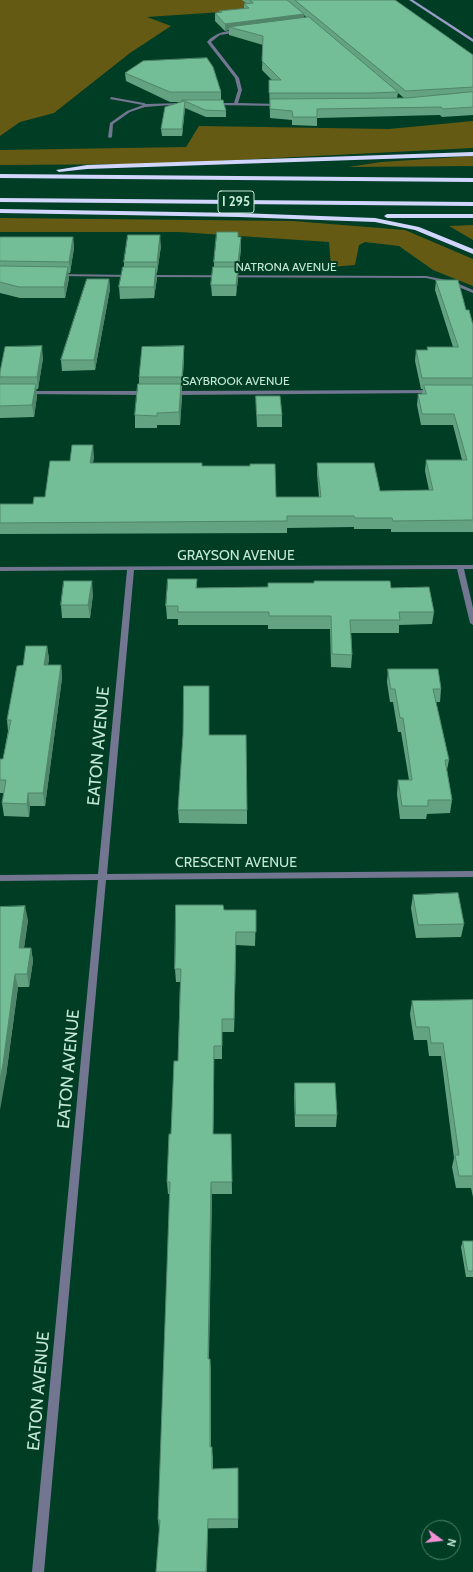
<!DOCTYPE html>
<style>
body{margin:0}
#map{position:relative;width:473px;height:1572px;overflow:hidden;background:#003d25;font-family:Cabin,sans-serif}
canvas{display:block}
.north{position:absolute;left:421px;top:1520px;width:40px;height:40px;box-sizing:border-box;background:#003d25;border:1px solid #4f826b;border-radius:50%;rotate:105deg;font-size:11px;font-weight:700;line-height:16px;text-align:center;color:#c5e9d4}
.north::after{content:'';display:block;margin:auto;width:14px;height:18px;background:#f491d4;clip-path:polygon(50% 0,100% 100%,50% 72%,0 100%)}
</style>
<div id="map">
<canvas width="473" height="1572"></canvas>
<div class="north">N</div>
</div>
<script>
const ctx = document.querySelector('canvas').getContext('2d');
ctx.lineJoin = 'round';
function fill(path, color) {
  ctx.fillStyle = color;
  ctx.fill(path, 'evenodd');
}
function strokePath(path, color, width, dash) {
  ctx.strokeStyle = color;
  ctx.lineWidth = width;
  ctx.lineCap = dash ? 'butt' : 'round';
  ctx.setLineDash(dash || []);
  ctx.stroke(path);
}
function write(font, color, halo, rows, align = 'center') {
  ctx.font = font + ' Cabin,sans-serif';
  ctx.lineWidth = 4;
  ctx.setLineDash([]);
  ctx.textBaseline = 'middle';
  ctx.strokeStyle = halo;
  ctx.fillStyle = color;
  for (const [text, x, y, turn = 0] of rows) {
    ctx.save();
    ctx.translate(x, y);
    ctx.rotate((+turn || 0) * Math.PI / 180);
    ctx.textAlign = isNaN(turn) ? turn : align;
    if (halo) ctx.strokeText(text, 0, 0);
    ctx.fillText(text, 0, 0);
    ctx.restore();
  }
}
fill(new Path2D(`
 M 0,0 L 270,0 L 281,8 L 147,17 L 171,26 L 130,53 L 54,113 L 20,122 L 0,136 Z
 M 473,121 L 473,148 L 157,164 L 0,165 L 0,150 L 186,147 L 199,126 L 389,129 Z
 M 473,156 L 473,166 L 348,167 L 381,162 Z
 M 0,218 L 293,221 L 405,230 L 473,259 L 473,286 L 433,270 L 399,246 L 365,242 L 359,245 L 355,265 L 331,267 L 329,242 L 179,232 L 0,232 Z
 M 473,225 L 473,240 L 449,226 Z`), '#655a14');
fill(new Path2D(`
 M 241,30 L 240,32 L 220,35 L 211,42 L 239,78 L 242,90 L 238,103 L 280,104 L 281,106 L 214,105 L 212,104 L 214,103 L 234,103 L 238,90 L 235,78 L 207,42 C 215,32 229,30 241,30 Z
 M 111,97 L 144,103 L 146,104 L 182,103 L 184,104 L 145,107 L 130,112 L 113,124 L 112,137 L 110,138 L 108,137 L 110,123 L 127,111 L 143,105 L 110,99 Z
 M 57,274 L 131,275 L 133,276 L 131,277 L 59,276 L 57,276 Z
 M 145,275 L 426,276 L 452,281 L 473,290 L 473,293 L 449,283 L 426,278 L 147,277 L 145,276 Z
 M 432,390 L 435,392 L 434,393 L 172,395 L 169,393 L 172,391 Z
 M 26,391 L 148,391 L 151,393 L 148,395 L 24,394 L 24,392 Z
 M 473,565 L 473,569 L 464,569 L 473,608 L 473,625 L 470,623 L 457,569 L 134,570 L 107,874 L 473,871 L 473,877 L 106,880 L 44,1572 L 32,1572 L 98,880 L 0,881 L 0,875 L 98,874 L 127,570 L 0,571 L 0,567 Z`), '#737691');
fill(new Path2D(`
 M 409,0 L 413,0 L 473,39 L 473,42 Z`), '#989cc7');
fill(new Path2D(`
 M 473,152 L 473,156 L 87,169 L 59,172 L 56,170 L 87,165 Z
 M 0,174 L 473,178 L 473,182 L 0,178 Z
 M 0,198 L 473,202 L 473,206 L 0,202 Z
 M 0,209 L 239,213 L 375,218 L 419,227 L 473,249 L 473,254 L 415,230 L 375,222 L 239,217 L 0,213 Z
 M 473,214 L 473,218 L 387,218 L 384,216 L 387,214 Z`), '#d2d6fe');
fill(new Path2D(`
 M 242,0 L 395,0 L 473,55 L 473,115 L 442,117 L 440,115 L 317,118 L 317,126 L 292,125 L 292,120 L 270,118 L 269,80 L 272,80 L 262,70 L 263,45 L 229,35 L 229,30 L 225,31 L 215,21 L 215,13 L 219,13 L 219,11 L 244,9 L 244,4 L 246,3 ZM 304,15 L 307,18 L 303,18 ZM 398,93 L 404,98 L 397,98 Z
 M 125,73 L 221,92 L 221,100 L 226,111 L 226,117 L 206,117 L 185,108 L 182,136 L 162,136 L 161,129 L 181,102 L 170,102 L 126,81 Z
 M 238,232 L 238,237 L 241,248 L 236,296 L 212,296 L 211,285 L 214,267 L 214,262 Z
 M 0,237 L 73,237 L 74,248 L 70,273 L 68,273 L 69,278 L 65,298 L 20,298 L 0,293 Z
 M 161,246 L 157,273 L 156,273 L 157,278 L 154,298 L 120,299 L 119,287 L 124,267 L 124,262 Z
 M 109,279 L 110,289 L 95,370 L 62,371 L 61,360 Z
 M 436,280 L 466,310 L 473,325 L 473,532 L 391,532 L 391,529 L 354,529 L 354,527 L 287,528 L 287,533 L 0,534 L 0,504 L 33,504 L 45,497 L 70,461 L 94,456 L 93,463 L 202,466 L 276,497 L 319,497 L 317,474 L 317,463 L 380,491 L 429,490 L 425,471 L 426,460 L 462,460 L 453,425 L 421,425 L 417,405 L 418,394 L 422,394 L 423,389 L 421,389 L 415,361 L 416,350 L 427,350 L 427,347 L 453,347 L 435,290 Z
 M 43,358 L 38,389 L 36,389 L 37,396 L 34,417 L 0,418 L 0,377 Z
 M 184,358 L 182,389 L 182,396 L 180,425 L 157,425 L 157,428 L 135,428 L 135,415 L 139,384 L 139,377 Z
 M 256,396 L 282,415 L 282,427 L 257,427 L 256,408 Z
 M 197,579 L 197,588 L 268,587 L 314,583 L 314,581 L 391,588 L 434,612 L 432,624 L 399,625 L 399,633 L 351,633 L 352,655 L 351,668 L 331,667 L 330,629 L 268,629 L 268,625 L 178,625 L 178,619 L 167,619 L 166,606 Z
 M 93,594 L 90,618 L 62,618 L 61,605 Z
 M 47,646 L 49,659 L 48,665 L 61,665 L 62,678 L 45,806 L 30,806 L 29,817 L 4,816 L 2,803 L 4,793 L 0,793 L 0,759 L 3,759 L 8,731 L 7,720 L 23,665 Z
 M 388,669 L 441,689 L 440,702 L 436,702 L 449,760 L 447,770 L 452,800 L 450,813 L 427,814 L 426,819 L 400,819 L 397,794 L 398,780 L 409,780 L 401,732 L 398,732 L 393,702 L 390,702 L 387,682 Z
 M 210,735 L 247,810 L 247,824 L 179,823 L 178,810 Z
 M 413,895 L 464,924 L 461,937 L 416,938 L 411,908 Z
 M 0,907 L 28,920 L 24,948 L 31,948 L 33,961 L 29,987 L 18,987 L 6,1076 Z
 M 224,910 L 256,910 L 255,946 L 236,945 L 234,1032 L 222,1032 L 222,1059 L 214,1059 L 213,1134 L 231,1134 L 232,1194 L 212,1194 L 209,1359 L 211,1370 L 211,1447 L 213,1457 L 213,1469 L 238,1468 L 238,1528 L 159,1529 L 158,1520 L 170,1194 L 168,1194 L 167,1182 L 171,1134 L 178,1061 L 180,982 L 176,982 L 175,969 Z
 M 473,1000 L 473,1197 L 471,1188 L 456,1188 L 452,1167 L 454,1158 L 441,1056 L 429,1056 L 427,1040 L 414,1040 L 410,1014 L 412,1001 Z
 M 295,1083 L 337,1115 L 336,1127 L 295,1127 L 294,1096 Z
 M 463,1241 L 473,1241 L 473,1277 L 466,1277 L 461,1247 Z`), '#63a382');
fill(new Path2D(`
 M 304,14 L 303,21 L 229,27 L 229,30 L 225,31 L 225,24 Z
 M 185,101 L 185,108 L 182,136 L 182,129 Z
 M 160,235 L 161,246 L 157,273 L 157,262 Z
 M 73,237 L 74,248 L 70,273 L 69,262 Z
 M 241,237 L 241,248 L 238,274 L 238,262 Z
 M 68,267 L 69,278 L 65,298 L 64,287 Z
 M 156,267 L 157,278 L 154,298 L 154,287 Z
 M 238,267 L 238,279 L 236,296 L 236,285 Z
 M 109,279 L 110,289 L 95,370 L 94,360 Z
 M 42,346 L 43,358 L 38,389 L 37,377 Z
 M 184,346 L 184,358 L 182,389 L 182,377 Z
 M 36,384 L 37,396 L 34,417 L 32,405 Z
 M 181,384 L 182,396 L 180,425 L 179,412 Z
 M 93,445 L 94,456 L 91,474 L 90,463 Z
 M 92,581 L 93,594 L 90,618 L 88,605 Z
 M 47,646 L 49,659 L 45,678 L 44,665 Z
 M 61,665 L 62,678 L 45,806 L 43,793 Z
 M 28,793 L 30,806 L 29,817 L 27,804 Z
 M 25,906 L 28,920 L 22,961 L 19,948 Z
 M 236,932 L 236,945 L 234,1032 L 234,1019 Z
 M 31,948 L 33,961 L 29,987 L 27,974 Z
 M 15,974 L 18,987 L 6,1076 L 0,1110 L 0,1081 Z
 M 214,1046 L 214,1059 L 213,1146 L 213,1134 Z
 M 211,1182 L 212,1194 L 208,1370 L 208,1359 Z
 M 210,1359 L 211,1370 L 210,1457 Z
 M 208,1519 L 208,1528 L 207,1572 L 206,1572 Z`), '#50856a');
const building = new Path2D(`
 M 250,0 L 287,0 L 304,14 L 225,24 L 215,13 L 222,12 L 219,11 L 249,8 L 244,4 L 253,3 Z
 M 295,0 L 395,0 L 473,55 L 473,87 L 406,91 Z
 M 309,17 L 398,92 L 371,93 L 269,93 L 269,80 L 281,80 L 262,61 L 263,36 L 229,27 Z
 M 207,58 L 213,67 L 221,92 L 170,92 L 125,73 L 143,61 Z
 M 473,92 L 473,107 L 443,109 L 441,107 L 317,109 L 317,117 L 293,117 L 292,111 L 270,109 L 270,99 L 407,98 Z
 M 182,100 L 223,100 L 226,111 L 205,110 L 185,101 L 182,129 L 161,129 L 165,107 L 184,101 Z
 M 217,232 L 238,232 L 238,237 L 241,237 L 238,262 L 214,262 Z
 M 128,235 L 160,235 L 157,262 L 124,262 Z
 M 0,237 L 73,237 L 69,262 L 0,261 Z
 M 0,266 L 68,267 L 64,287 L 19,287 L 0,282 Z
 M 123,267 L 156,267 L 154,287 L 119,287 Z
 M 213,267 L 238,267 L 236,285 L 211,285 Z
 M 87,279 L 109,279 L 94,360 L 61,360 Z
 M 436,280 L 458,280 L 466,310 L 469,310 L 473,325 L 473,378 L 422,378 L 416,350 L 428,350 L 427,347 L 458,347 Z
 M 42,346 L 37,377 L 0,377 L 0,372 L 5,347 Z
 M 184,346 L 182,377 L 139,377 L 142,347 Z
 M 0,384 L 36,384 L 32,405 L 0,406 Z
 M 138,384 L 181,384 L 179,412 L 157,413 L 157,416 L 135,415 Z
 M 424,385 L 473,385 L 473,520 L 393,521 L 392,518 L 355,518 L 354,516 L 287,516 L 287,521 L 0,523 L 0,504 L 33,504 L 34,497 L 45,497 L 50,461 L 70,461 L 72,445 L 93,445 L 90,463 L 202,463 L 202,466 L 250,466 L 250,464 L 275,464 L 276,497 L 321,497 L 317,463 L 374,463 L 380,491 L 433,490 L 426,460 L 467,460 L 454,414 L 422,414 L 418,394 L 426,394 Z
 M 256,396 L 280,396 L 282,415 L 257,415 Z
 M 168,579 L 197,579 L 196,588 L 268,587 L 268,583 L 314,583 L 314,581 L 390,581 L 391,588 L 429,587 L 434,612 L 399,612 L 400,620 L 350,620 L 352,655 L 332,654 L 331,616 L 269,616 L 269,612 L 178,612 L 178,606 L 166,606 Z
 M 64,581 L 92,581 L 88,605 L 61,605 Z
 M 26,646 L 47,646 L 44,665 L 61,665 L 43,793 L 28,793 L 27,804 L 2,803 L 6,780 L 0,780 L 0,759 L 3,759 L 11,720 L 7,720 L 17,666 L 23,665 Z
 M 388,669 L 438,669 L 441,689 L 433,689 L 449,760 L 445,760 L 452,800 L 428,800 L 428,806 L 402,806 L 398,780 L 412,780 L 403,718 L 400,718 L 395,689 L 391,689 Z
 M 184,686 L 209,686 L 209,735 L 246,735 L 247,810 L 178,810 L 183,735 Z
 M 458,893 L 464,924 L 418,925 L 413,895 Z
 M 176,905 L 223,905 L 224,910 L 256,910 L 256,932 L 236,932 L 234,1019 L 222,1019 L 222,1046 L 214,1046 L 213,1134 L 231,1134 L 232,1182 L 211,1182 L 208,1359 L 210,1359 L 210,1447 L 212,1447 L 212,1469 L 238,1468 L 238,1519 L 208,1519 L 206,1572 L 156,1572 L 160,1520 L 158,1520 L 170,1182 L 167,1182 L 169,1134 L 171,1134 L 174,1061 L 178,1061 L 181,969 L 175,969 Z
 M 25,906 L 19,948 L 31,948 L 27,974 L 15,974 L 3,1064 L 0,1081 L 0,907 Z
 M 473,1000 L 473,1176 L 459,1176 L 455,1155 L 459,1155 L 443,1043 L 431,1043 L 429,1027 L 416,1027 L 412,1001 Z
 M 295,1083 L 335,1083 L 337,1115 L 296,1115 Z
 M 463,1241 L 473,1241 L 473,1271 L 468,1271 Z`);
fill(building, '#73be97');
strokePath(building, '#50856a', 1);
write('12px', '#c5e9d4', '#003d25', [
 ["NATRONA AVENUE",286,267],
 ["SAYBROOK AVENUE",236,381]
]);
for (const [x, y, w] of [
 [236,202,36]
]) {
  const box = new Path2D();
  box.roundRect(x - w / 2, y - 11, w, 22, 3);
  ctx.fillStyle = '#003d25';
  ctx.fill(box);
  strokePath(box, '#c5e9d4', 1);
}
write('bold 13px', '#c5e9d4', null, [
 ["I 295",236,202]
]);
write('14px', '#c5e9d4', '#003d25', [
 ["GRAYSON AVENUE",236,556],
 ["CRESCENT AVENUE",236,863]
]);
write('17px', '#c5e9d4', '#003d25', [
 ["EATON AVENUE",99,746,-85],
 ["EATON AVENUE",69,1069,-85],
 ["EATON AVENUE",39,1391,-85]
]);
</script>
